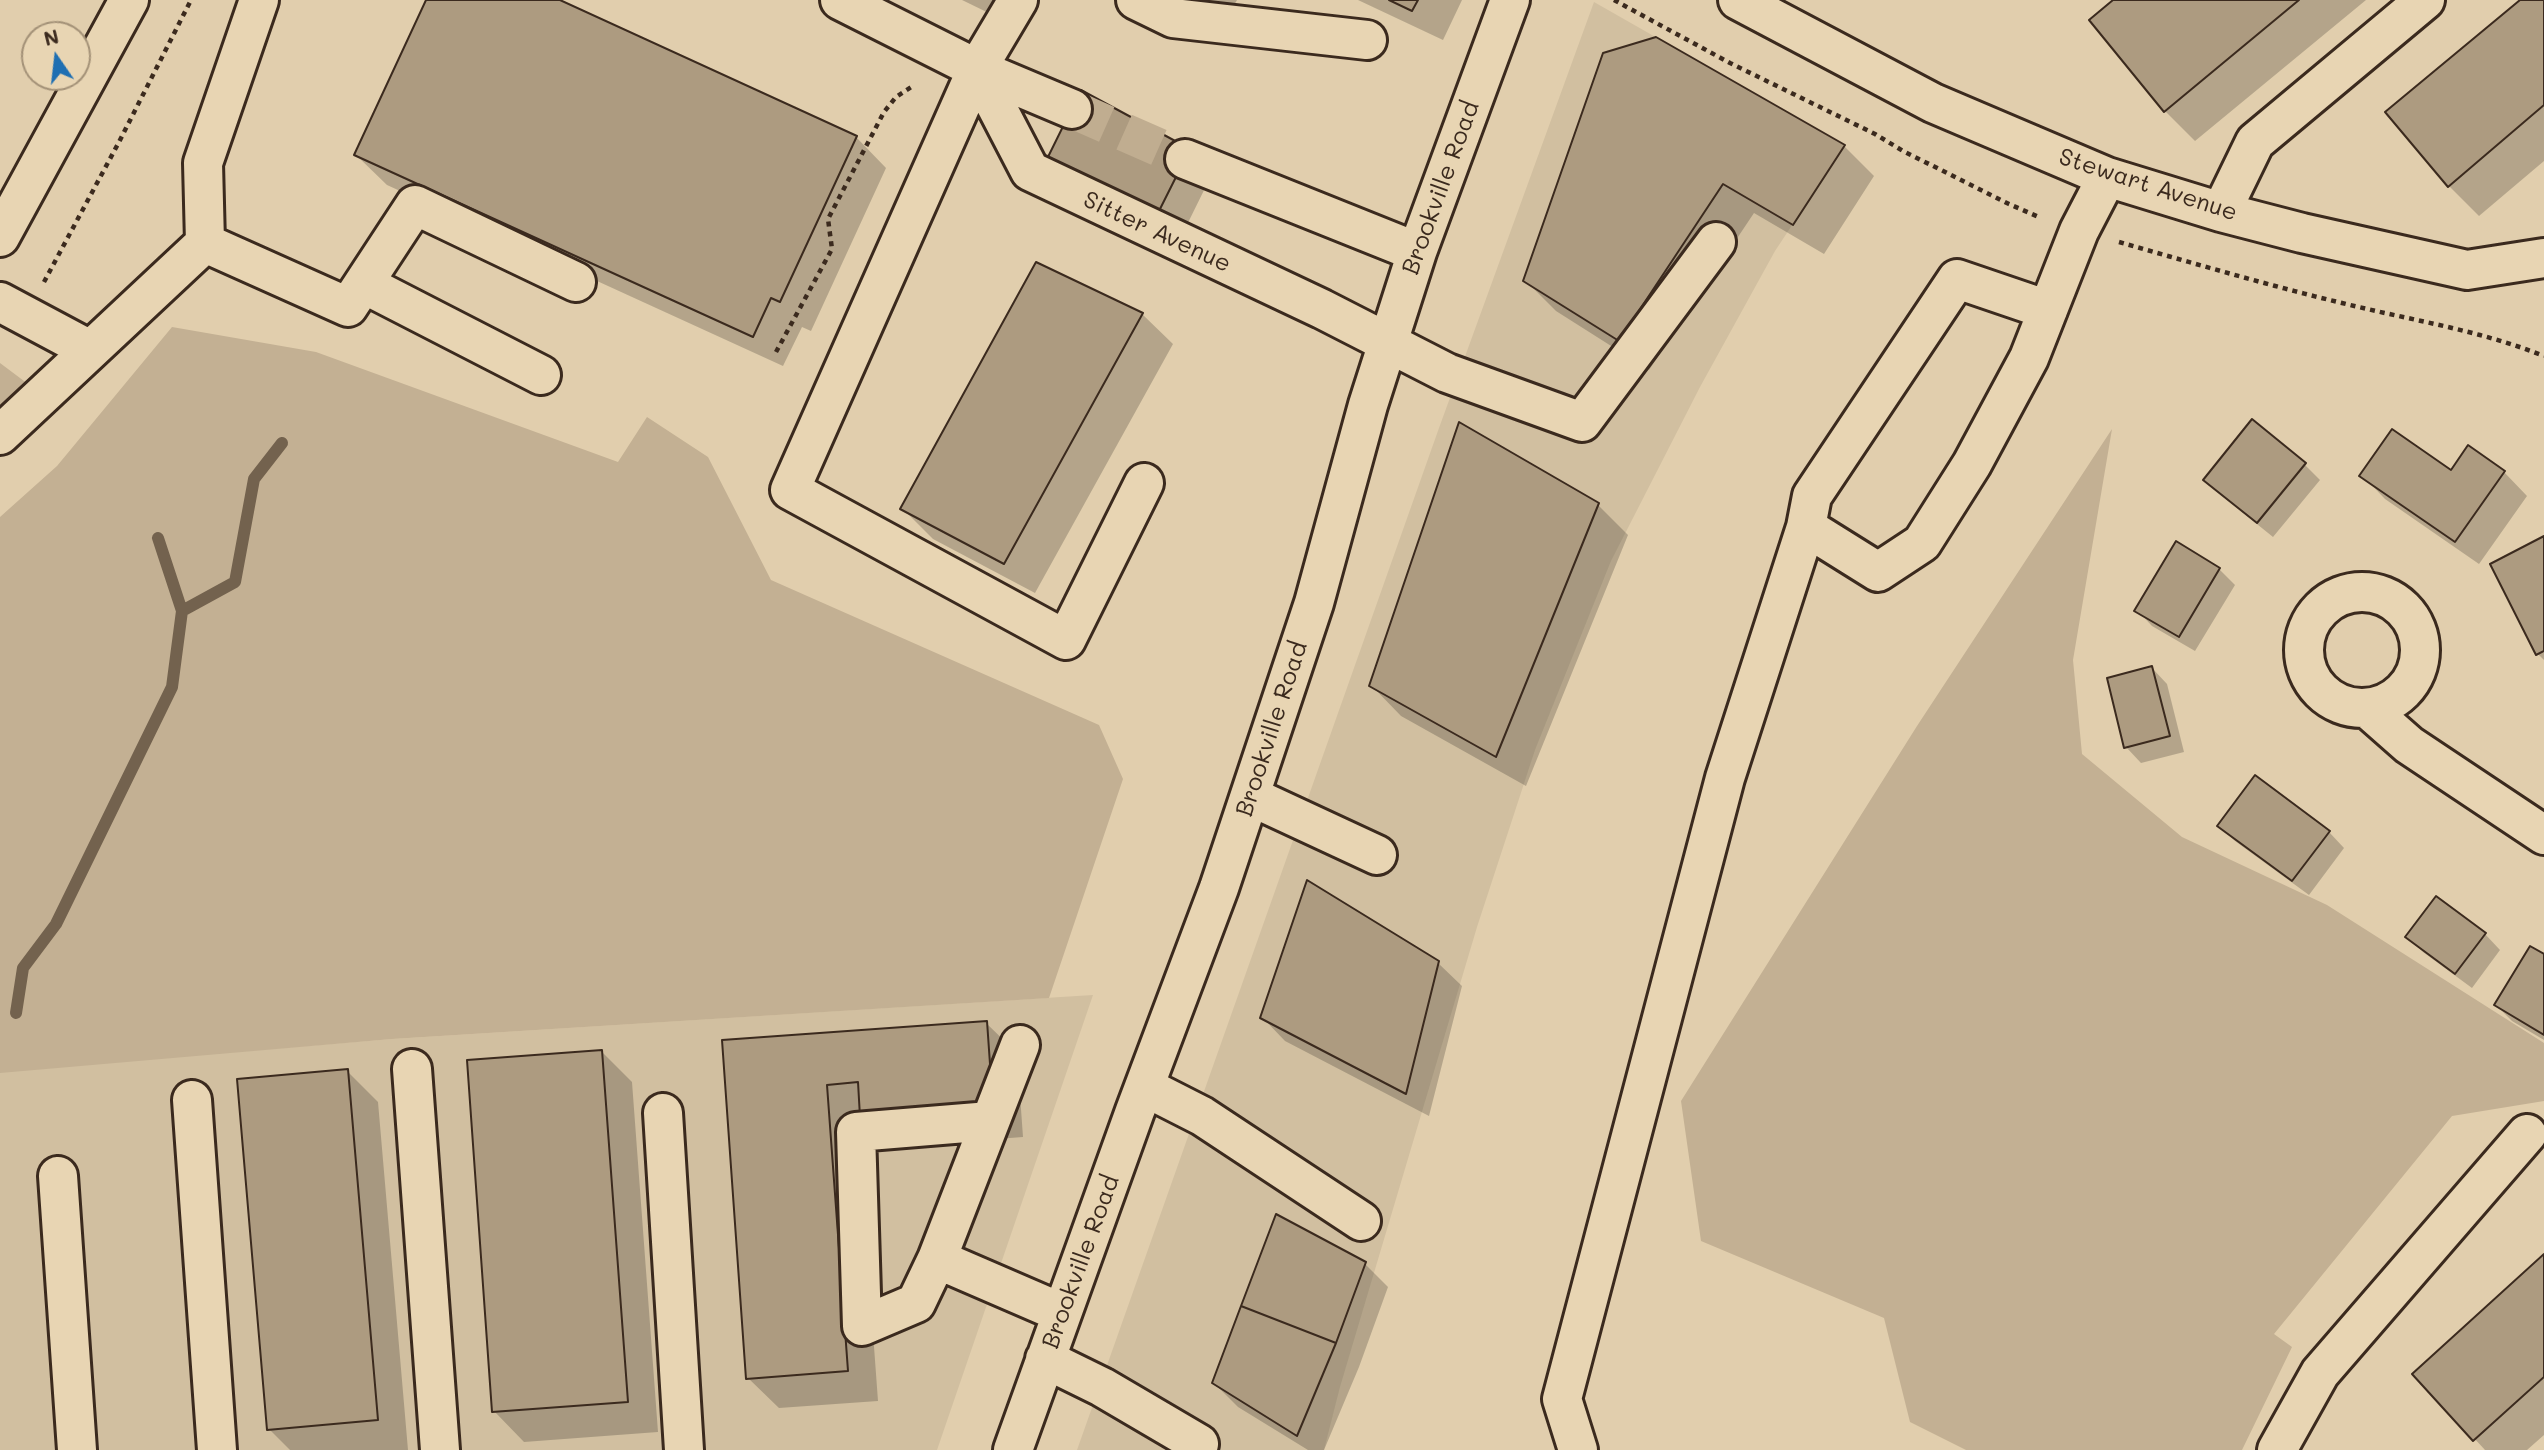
<!DOCTYPE html>
<style>
body{margin:0}
#map{position:relative;width:2544px;height:1450px;overflow:hidden;background:#e1cead;font-family:Mali,sans-serif}
canvas{display:block}
.north{position:absolute;left:21px;top:21px;width:70px;height:70px;box-sizing:border-box;background:#e8d5b3;border:2px solid #a39177;border-radius:50%;rotate:346deg;font-size:19px;font-weight:700;line-height:28px;text-align:center;color:#3b2a1e}
.north::after{content:'';display:block;margin:auto;width:24px;height:32px;background:#1f6fb2;clip-path:polygon(50% 0,100% 100%,50% 72%,0 100%)}
</style>
<div id="map">
<canvas width="2544" height="1450"></canvas>
<div class="north">N</div>
</div>
<script>
const ctx = document.querySelector('canvas').getContext('2d');
ctx.lineJoin = 'round';
function fill(path, color) {
  ctx.fillStyle = color;
  ctx.fill(path, 'evenodd');
}
function strokePath(path, color, width, dash) {
  ctx.strokeStyle = color;
  ctx.lineWidth = width;
  ctx.lineCap = dash ? 'butt' : 'round';
  ctx.setLineDash(dash || []);
  ctx.stroke(path);
}
function write(font, color, halo, rows, align = 'center') {
  ctx.font = font + ' Mali,sans-serif';
  ctx.lineWidth = 6;
  ctx.setLineDash([]);
  ctx.textBaseline = 'middle';
  ctx.strokeStyle = halo;
  ctx.fillStyle = color;
  for (const [text, x, y, turn = 0] of rows) {
    ctx.save();
    ctx.translate(x, y);
    ctx.rotate((+turn || 0) * Math.PI / 180);
    ctx.textAlign = isNaN(turn) ? turn : align;
    if (halo) ctx.strokeText(text, 0, 0);
    ctx.fillText(text, 0, 0);
    ctx.restore();
  }
}
fill(new Path2D(`
 M 1594,2 L 1845,145 L 1775,251 L 1700,387 L 1611,561 L 1535,750 L 1477,927 L 1340,1387 L 1324,1450 L 1077,1450 L 1439,428 Z
 M 1093,995 L 937,1450 L 0,1450 L 0,1071 L 392,1039 Z`), '#d1bfa0');
fill(new Path2D(`
 M 172,327 L 316,352 L 618,462 L 647,417 L 708,457 L 771,580 L 1099,725 L 1123,779 L 1049,998 L 392,1039 L 0,1073 L 0,517 L 57,466 Z
 M 0,363 L 32,387 L 0,421 Z
 M 2112,429 L 2073,660 L 2082,754 L 2182,837 L 2327,905 L 2544,1043 L 2544,1101 L 2452,1116 L 2274,1334 L 2292,1347 L 2242,1450 L 1966,1450 L 1910,1422 L 1884,1318 L 1701,1241 L 1681,1101 L 1917,726 Z`), '#c3b093');
fill(new Path2D(`
 M 428,0 L 556,0 L 856,137 L 886,168 L 811,331 L 802,327 L 783,366 L 387,185 L 356,155 Z
 M 962,0 L 1008,0 L 999,18 Z
 M 1176,0 L 1237,0 L 1225,23 Z
 M 1358,0 L 1462,0 L 1443,40 Z
 M 2115,0 L 2366,0 L 2195,141 L 2165,111 Z
 M 2522,0 L 2544,0 L 2544,161 L 2479,216 L 2449,186 Z
 M 1604,54 L 1844,146 L 1874,176 L 1824,254 L 1754,213 L 1649,370 L 1556,311 L 1525,280 Z
 M 1047,163 L 1212,174 L 1178,243 Z
 M 1142,314 L 1173,344 L 1035,593 L 933,539 L 902,508 Z
 M 2304,464 L 2320,480 L 2273,537 L 2221,495 L 2205,480 Z
 M 2504,472 L 2527,496 L 2479,564 L 2385,499 L 2362,475 Z
 M 1598,505 L 1628,535 L 1526,786 L 1401,716 L 1371,685 Z
 M 2544,538 L 2544,660 L 2538,654 Z
 M 2219,569 L 2235,585 L 2195,651 L 2152,626 L 2137,610 Z
 M 2152,668 L 2167,684 L 2184,752 L 2141,763 L 2126,747 Z
 M 2219,826 L 2329,832 L 2344,848 L 2309,895 L 2235,841 Z
 M 2485,934 L 2500,950 L 2472,988 L 2423,952 L 2408,936 Z
 M 2544,956 L 2544,1040 L 2512,1021 L 2496,1005 Z
 M 1438,963 L 1462,986 L 1429,1116 L 1285,1041 L 1262,1017 Z
 M 986,1023 L 1017,1053 L 1023,1137 L 892,1147 L 857,1115 L 878,1401 L 779,1408 L 748,1378 L 724,1042 Z
 M 602,1052 L 632,1082 L 658,1432 L 524,1442 L 494,1411 Z
 M 347,1071 L 378,1102 L 408,1450 L 290,1450 L 269,1429 Z
 M 2544,1257 L 2544,1435 L 2527,1450 L 2485,1450 L 2415,1374 Z
 M 1365,1264 L 1388,1287 L 1359,1367 L 1324,1450 L 1308,1450 L 1238,1407 L 1214,1383 Z`), '#0003');
strokePath(new Path2D(`
 M 182,611 L 235,582 L 254,479 L 282,443
 M 16,1013 L 23,968 L 56,924 L 172,687 L 182,611 L 158,538`), '#73624e', 12);
const building = new Path2D(`
 M 426,0 L 560,0 L 857,136 L 780,302 L 771,298 L 753,337 L 354,155 Z
 M 1389,0 L 1418,0 L 1412,11 Z
 M 2113,0 L 2299,0 L 2164,112 L 2089,20 Z
 M 2520,0 L 2544,0 L 2544,105 L 2448,187 L 2385,112 Z
 M 1656,37 L 1845,145 L 1793,225 L 1723,184 L 1619,341 L 1523,281 L 1603,53 Z
 M 1081,90 L 1190,149 L 1154,221 L 1045,163 Z
 M 1036,262 L 1143,313 L 1004,564 L 900,509 Z
 M 2252,419 L 2306,463 L 2257,523 L 2203,480 Z
 M 1459,422 L 1599,503 L 1496,757 L 1369,686 Z
 M 2392,429 L 2451,470 L 2468,445 L 2505,471 L 2455,542 L 2359,476 Z
 M 2544,536 L 2544,651 L 2536,655 L 2490,564 Z
 M 2176,541 L 2220,568 L 2179,637 L 2134,611 Z
 M 2152,666 L 2170,736 L 2124,748 L 2107,678 Z
 M 2255,775 L 2330,831 L 2292,881 L 2217,826 Z
 M 1307,880 L 1439,961 L 1406,1094 L 1260,1018 Z
 M 2436,896 L 2486,933 L 2455,974 L 2405,937 Z
 M 2530,946 L 2544,954 L 2544,1035 L 2494,1005 Z
 M 987,1021 L 993,1107 L 860,1117 L 858,1082 L 827,1085 L 848,1371 L 746,1379 L 722,1040 Z
 M 602,1050 L 628,1402 L 492,1412 L 467,1060 Z
 M 348,1069 L 378,1420 L 267,1430 L 237,1079 Z
 M 1276,1214 L 1366,1262 L 1336,1343 L 1241,1306 Z
 M 2544,1254 L 2544,1377 L 2473,1441 L 2412,1374 Z
 M 1241,1306 L 1336,1343 L 1297,1436 L 1212,1383 Z`);
fill(building, '#ad9b80');
strokePath(building, '#3b2a1e', 2);
strokePath(new Path2D(`
 M 1072,109 L 1185,159`), '#c0ad90', 38, [38, 19]);
const minor = new Path2D(`
 M 840,0 L 977,69 L 1072,109
 M 1018,0 L 977,69 L 790,490 L 1066,640 L 1144,483
 M 1136,0 L 1173,18 L 1367,40
 M 1738,0 L 1933,103 L 2107,177 L 2221,212 L 2302,233 L 2467,270 L 2544,258
 M 977,69 L 1030,171 L 1322,309 L 1447,373 L 1582,422 L 1716,242
 M 1185,159 L 1417,252
 M 2221,212 L 2255,142 L 2425,0
 M 0,237 L 129,0
 M 205,243 L 348,307 L 415,205 L 576,282
 M 364,284 L 541,375
 M 0,302 L 90,350
 M 2048,310 L 1957,279 L 1812,496 L 1806,527 L 1878,572 L 1922,543 L 1972,464 L 2029,358 L 2079,231 L 2107,177
 M 0,435 L 205,243 L 203,163 L 259,0
 M2304 650a58 58 0 1 1 116 0a58 58 0 1 1-116 0Z
 M 2367,708 L 2409,745 L 2544,835
 M 1250,796 L 1377,855
 M 1020,1045 L 937,1259 L 1062,1313
 M 412,1069 L 440,1450
 M 1145,1087 L 1202,1116 L 1361,1221
 M 192,1100 L 217,1450
 M 663,1113 L 684,1450
 M 58,1176 L 77,1450
 M 937,1259 L 916,1303 L 862,1326 L 856,1132 L 990,1121
 M 1045,1359 L 1102,1387 L 1199,1444
 M 1013,1450 L 1135,1111 L 1219,888 L 1314,603 L 1368,405 L 1417,252 L 1510,0
 M 1578,1450 L 1562,1399 L 1725,778 L 1806,527
 M 2277,1450 L 2320,1373 L 2527,1134`);
strokePath(minor, '#3b2a1e', 44);
strokePath(new Path2D(`
 M 1614,0 L 1730,63 L 1875,134 L 1903,151 L 2009,204 L 2041,218
 M 2119,242 C 2193,263 2267,285 2342,303 C 2410,320 2479,330 2544,356
 M 44,282 L 119,142 L 191,0
 M 776,352 L 832,249 L 828,219 L 884,112 L 896,97 L 913,86`), '#3b2a1e', 4.5, [5, 5]);
strokePath(minor, '#e8d5b3', 38);
write('24px', '#3b2a1e', '#e8d5b3', [
 ["Stewart Avenue",2148,185,18],
 ["Brookville Road",1441,188,-70],
 ["Sitter Avenue",1157,232,25],
 ["Brookville Road",1272,729,-72],
 ["Brookville Road",1081,1262,-70]
]);
</script>
